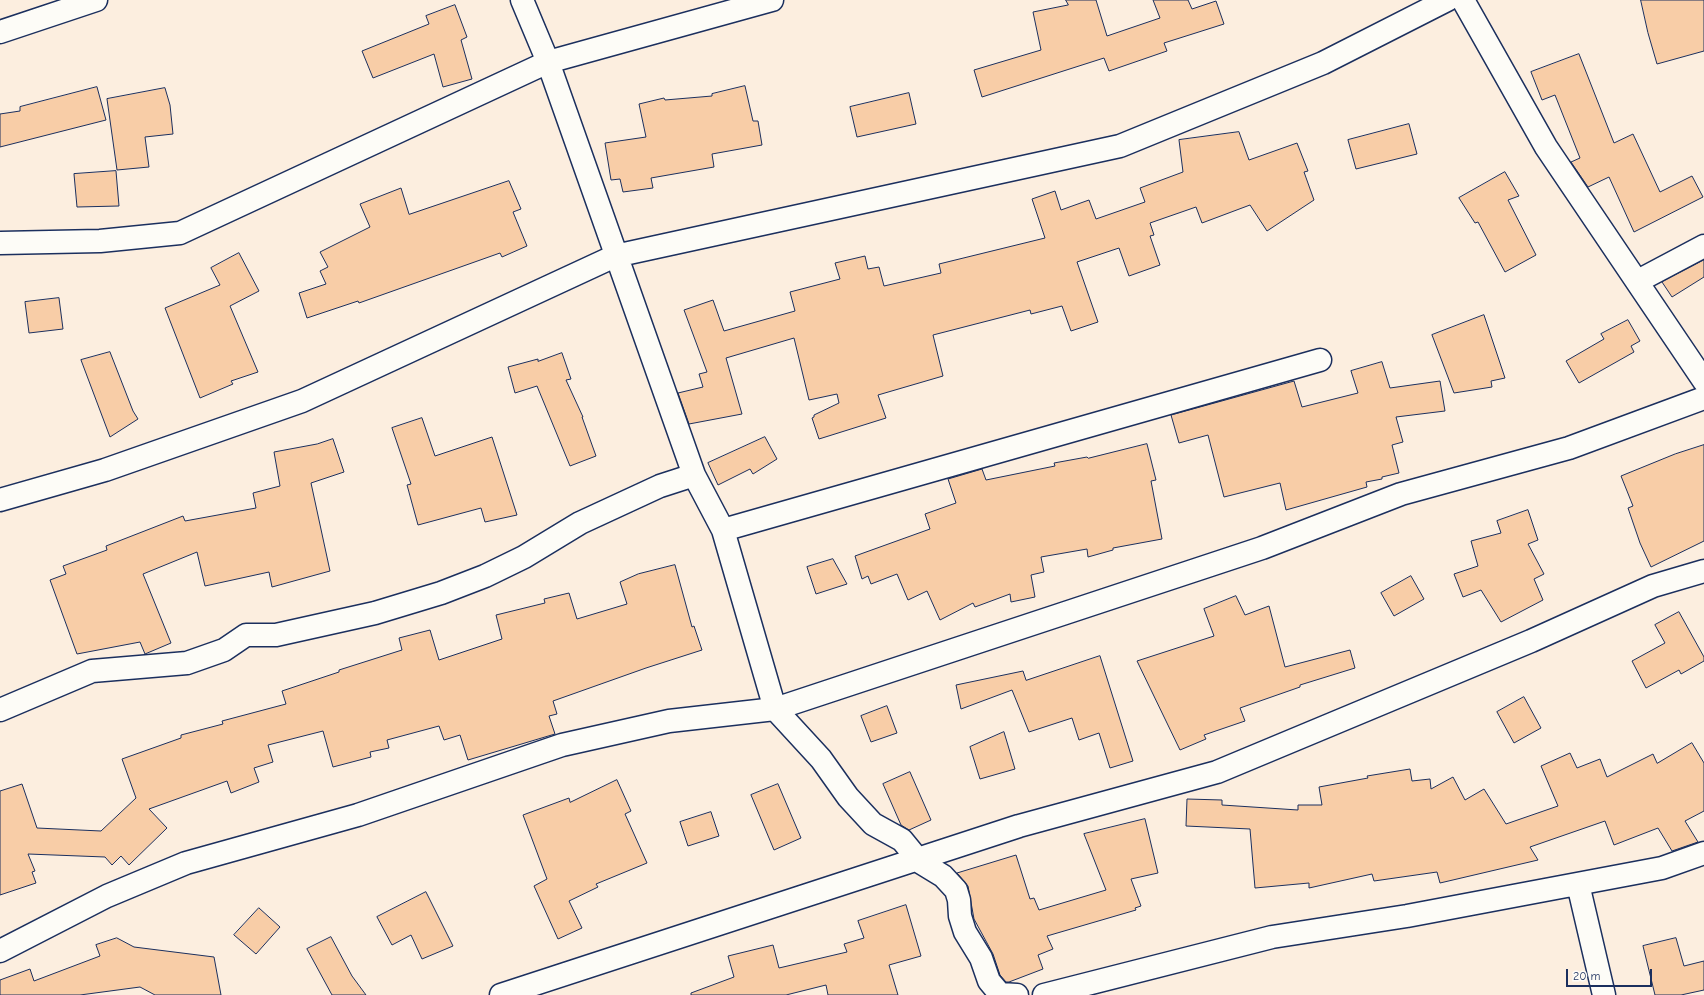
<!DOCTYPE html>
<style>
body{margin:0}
#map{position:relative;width:1704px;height:995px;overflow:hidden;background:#fceedf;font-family:"Comic Neue",sans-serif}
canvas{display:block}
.scale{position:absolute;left:1566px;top:969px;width:86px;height:18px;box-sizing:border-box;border:2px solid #1b2f5e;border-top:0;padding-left:5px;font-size:12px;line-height:14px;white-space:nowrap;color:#1b2f5e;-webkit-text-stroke:3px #fdfcf7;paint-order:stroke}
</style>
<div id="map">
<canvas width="1704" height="995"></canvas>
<div class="scale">20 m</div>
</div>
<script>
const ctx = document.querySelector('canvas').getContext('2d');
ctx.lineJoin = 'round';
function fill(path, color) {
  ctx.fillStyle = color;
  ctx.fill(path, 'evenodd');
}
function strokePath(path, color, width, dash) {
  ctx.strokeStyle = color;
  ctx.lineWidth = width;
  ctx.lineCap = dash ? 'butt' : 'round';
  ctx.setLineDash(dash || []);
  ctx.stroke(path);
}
const building = new Path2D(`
 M 1066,0 L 1096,0 L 1107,36 L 1160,18 L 1153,0 L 1188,0 L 1192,9 L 1216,1 L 1224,24 L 1164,43 L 1167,51 L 1109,71 L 1104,58 L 982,97 L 974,70 L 1041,50 L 1033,12 L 1068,5 Z
 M 1641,0 L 1704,0 L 1704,51 L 1657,64 L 1648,33 Z
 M 455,5 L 467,37 L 461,40 L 472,79 L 443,87 L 434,54 L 373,78 L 362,51 L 429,24 L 426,16 Z
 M 1579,54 L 1614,143 L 1633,134 L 1660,192 L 1692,176 L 1703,197 L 1634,232 L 1609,177 L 1588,187 L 1571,162 L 1580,158 L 1555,95 L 1542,100 L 1531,72 Z
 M 745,86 L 753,121 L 758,121 L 762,145 L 712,154 L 714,167 L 651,178 L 653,188 L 623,192 L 620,179 L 611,180 L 605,143 L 646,137 L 639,104 L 664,98 L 665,100 L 712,96 L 712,94 Z
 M 97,87 L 106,120 L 0,147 L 0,114 L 20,111 L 20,107 Z
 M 165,88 L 170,105 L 173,134 L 145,137 L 149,167 L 117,170 L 107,99 Z
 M 909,93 L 916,124 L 857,137 L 850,107 Z
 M 1409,124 L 1417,154 L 1356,169 L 1348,140 Z
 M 1239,132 L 1249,160 L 1297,143 L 1308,171 L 1304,172 L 1314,200 L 1267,231 L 1250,205 L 1202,223 L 1196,207 L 1150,223 L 1154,235 L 1150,236 L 1160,265 L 1129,276 L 1119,248 L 1077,262 L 1098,322 L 1071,331 L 1062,306 L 1031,314 L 1030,310 L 933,335 L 943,376 L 878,395 L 886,418 L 819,439 L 812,418 L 814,417 L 814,415 L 839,403 L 837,394 L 809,400 L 794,338 L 726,358 L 742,414 L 689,424 L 678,393 L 703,387 L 699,374 L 707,372 L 684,310 L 713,300 L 724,331 L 795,311 L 790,292 L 840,279 L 835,263 L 865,256 L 868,269 L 879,267 L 884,286 L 941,273 L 939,264 L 1045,238 L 1032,199 L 1055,191 L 1061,210 L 1089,200 L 1096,219 L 1145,202 L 1140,188 L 1183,172 L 1179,140 Z
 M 116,171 L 119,206 L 77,207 L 74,174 Z
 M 1505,172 L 1519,196 L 1508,200 L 1536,255 L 1505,272 L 1478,222 L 1475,223 L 1459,198 Z
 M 509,181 L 521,209 L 513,212 L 527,246 L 502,257 L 500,253 L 359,303 L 358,301 L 307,318 L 299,293 L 326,284 L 320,271 L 328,267 L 320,252 L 370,227 L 360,204 L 401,188 L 409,214 Z
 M 239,253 L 259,291 L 230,306 L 258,372 L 231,381 L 233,384 L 200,398 L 165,308 L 220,285 L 211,268 Z
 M 1704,260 L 1704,277 L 1672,297 L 1662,282 Z
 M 59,298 L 63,329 L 29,333 L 25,302 Z
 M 1484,315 L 1505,378 L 1491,381 L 1492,387 L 1454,393 L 1432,335 Z
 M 1628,320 L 1640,341 L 1631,346 L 1634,352 L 1579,383 L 1566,361 L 1604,339 L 1601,334 Z
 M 110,352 L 133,411 L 138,419 L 110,437 L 81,360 Z
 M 562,353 L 571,379 L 566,380 L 583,417 L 582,417 L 596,456 L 570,466 L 537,386 L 515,393 L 508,367 L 538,359 L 538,361 Z
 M 1382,362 L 1390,388 L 1440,381 L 1445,411 L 1396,417 L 1403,442 L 1392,445 L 1399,473 L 1382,477 L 1382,479 L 1366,482 L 1367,487 L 1286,510 L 1280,483 L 1224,497 L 1208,435 L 1179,443 L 1171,415 L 1294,381 L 1302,407 L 1358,393 L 1351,371 Z
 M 422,418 L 435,456 L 492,437 L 517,515 L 485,522 L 481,508 L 418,525 L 407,485 L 411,484 L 392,428 Z
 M 765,437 L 777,459 L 753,474 L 750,469 L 718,485 L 708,463 Z
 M 333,439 L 344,472 L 311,483 L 330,571 L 272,587 L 269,572 L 205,586 L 197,552 L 143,574 L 171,643 L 145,654 L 140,642 L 77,654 L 50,580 L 66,574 L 63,566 L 107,550 L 106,546 L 183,516 L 185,521 L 256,508 L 253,493 L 280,486 L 274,452 L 317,444 Z
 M 1147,444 L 1156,480 L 1151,481 L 1162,539 L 1113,548 L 1113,550 L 1088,557 L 1087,549 L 1041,557 L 1044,572 L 1031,575 L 1035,597 L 1011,602 L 1010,594 L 975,607 L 973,603 L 940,620 L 927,591 L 908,600 L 897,574 L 871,584 L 868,576 L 862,579 L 855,556 L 930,529 L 925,514 L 956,503 L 948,479 L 982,469 L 986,480 L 1055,466 L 1054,463 L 1087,457 L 1088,458 Z
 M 1704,445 L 1704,541 L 1651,567 L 1640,543 L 1628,508 L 1633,506 L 1621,476 L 1675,454 Z
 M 1528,510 L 1538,540 L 1528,544 L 1544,574 L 1534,579 L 1543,600 L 1501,622 L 1481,590 L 1463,597 L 1454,574 L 1478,566 L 1471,541 L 1501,533 L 1497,521 Z
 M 833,559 L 847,584 L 816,594 L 807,567 Z
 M 675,565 L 692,627 L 694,626 L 702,650 L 646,668 L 553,701 L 557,714 L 549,716 L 555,734 L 468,760 L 460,735 L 444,740 L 439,726 L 387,740 L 389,748 L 370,752 L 371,757 L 333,767 L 323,731 L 268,745 L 273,762 L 254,768 L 259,782 L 231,793 L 227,781 L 149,809 L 167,828 L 129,865 L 121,856 L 112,865 L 105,857 L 28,854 L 35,871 L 32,872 L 36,883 L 0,895 L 0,791 L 22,784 L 37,828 L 101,831 L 136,798 L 122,759 L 181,738 L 181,735 L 223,724 L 222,721 L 286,704 L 282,691 L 339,672 L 339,670 L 402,650 L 399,638 L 430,630 L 439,660 L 502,639 L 496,615 L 545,603 L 544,599 L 569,593 L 577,619 L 627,604 L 620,582 L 638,574 Z
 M 1411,576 L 1424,599 L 1394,616 L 1381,593 Z
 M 1236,596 L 1245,615 L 1269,606 L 1285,667 L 1350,650 L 1355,668 L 1300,685 L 1300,687 L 1240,708 L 1245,721 L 1204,735 L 1206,739 L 1180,750 L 1137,661 L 1214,636 L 1204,609 Z
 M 1679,612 L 1704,657 L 1704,661 L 1681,674 L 1679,670 L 1646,688 L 1632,661 L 1665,643 L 1655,625 Z
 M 1100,656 L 1133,761 L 1110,768 L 1099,733 L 1079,740 L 1072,718 L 1029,732 L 1012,690 L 961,709 L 956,685 L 1023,671 L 1026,680 Z
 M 1524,697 L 1541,728 L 1514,743 L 1497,712 Z
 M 887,706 L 897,733 L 871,742 L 861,716 Z
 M 1004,732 L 1015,769 L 980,779 L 970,747 Z
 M 1692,743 L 1704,763 L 1704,811 L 1685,821 L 1698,842 L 1672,851 L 1658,828 L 1614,845 L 1605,821 L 1530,847 L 1538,860 L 1440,883 L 1437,872 L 1374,881 L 1372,874 L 1309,888 L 1309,883 L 1255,888 L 1250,829 L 1186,826 L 1187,799 L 1222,800 L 1222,805 L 1298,810 L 1298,805 L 1322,805 L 1319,787 L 1368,778 L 1367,776 L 1410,769 L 1412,781 L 1430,779 L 1431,789 L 1453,777 L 1465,800 L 1484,789 L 1506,824 L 1558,806 L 1541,766 L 1570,753 L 1577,768 L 1600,759 L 1607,777 L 1653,754 L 1657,763 Z
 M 910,772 L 931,820 L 909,830 L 901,825 L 883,784 Z
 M 617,780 L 631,811 L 625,814 L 647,863 L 596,884 L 598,887 L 569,901 L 582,928 L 558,939 L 534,886 L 547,879 L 523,815 L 569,798 L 570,802 Z
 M 778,784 L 801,838 L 774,850 L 751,795 Z
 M 711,812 L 719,836 L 688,846 L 680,822 Z
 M 1145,819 L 1158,873 L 1131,879 L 1141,906 L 1135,908 L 1136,910 L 1047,936 L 1053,949 L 1038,955 L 1043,969 L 1009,982 L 1006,982 L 1000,975 L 993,954 L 974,919 L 968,886 L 957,873 L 1016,855 L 1030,899 L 1034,898 L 1039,910 L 1106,890 L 1084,834 Z
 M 426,892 L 453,946 L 422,959 L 411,935 L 392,945 L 377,917 Z
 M 906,905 L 921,956 L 889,965 L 898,995 L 828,995 L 826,985 L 786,995 L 691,995 L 691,993 L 734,977 L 728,956 L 773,945 L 779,968 L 847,952 L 844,944 L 864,938 L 858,921 Z
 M 259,908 L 280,927 L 256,954 L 234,935 Z
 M 331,937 L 352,976 L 366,995 L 332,995 L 307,949 Z
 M 117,938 L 134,947 L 214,957 L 221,995 L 155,995 L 140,987 L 80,995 L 0,995 L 0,980 L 30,969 L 34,981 L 100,956 L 96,945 Z
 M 1676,938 L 1684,966 L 1704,961 L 1704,990 L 1681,995 L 1655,995 L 1643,946 Z`);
fill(building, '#f8cda7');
strokePath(building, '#1b2f5e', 1);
const minor = new Path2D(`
 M 522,0 L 548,62 L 694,475 L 723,530 L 775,709 L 821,759 L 848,797 L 873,824 L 902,840 L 920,862 L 943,876 L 956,890 L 959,900 L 960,916 L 965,932 L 981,958 L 989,981 L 1000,994 L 1017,995
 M 1463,0 L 1546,147 L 1704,381
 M 0,32 L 96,0
 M 0,243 L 100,241 L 180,233 L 548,62 L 772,0
 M 1638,281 L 1704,246
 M 0,500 L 105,470 L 302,401 L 615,256 L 1120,146 L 1323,63 L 1447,0
 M 723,530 L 1320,360
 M 0,710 L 92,671 L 187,663 L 224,650 L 246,635 L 276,635 L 375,613 L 441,593 L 485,576 L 524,557 L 580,523 L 660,486 L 694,475
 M 1578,884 L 1604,995
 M 0,951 L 107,896 L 186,863 L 358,815 L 562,745 L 669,721 L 775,709 L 1262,548 L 1401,494 L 1569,448 L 1704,398
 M 501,995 L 1019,826 L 1217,772 L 1531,641 L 1653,586 L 1704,571
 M 1044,995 L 1272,937 L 1407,916 L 1662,868 L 1704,853`);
strokePath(minor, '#1b2f5e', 25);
strokePath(minor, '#fdfcf7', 22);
</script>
